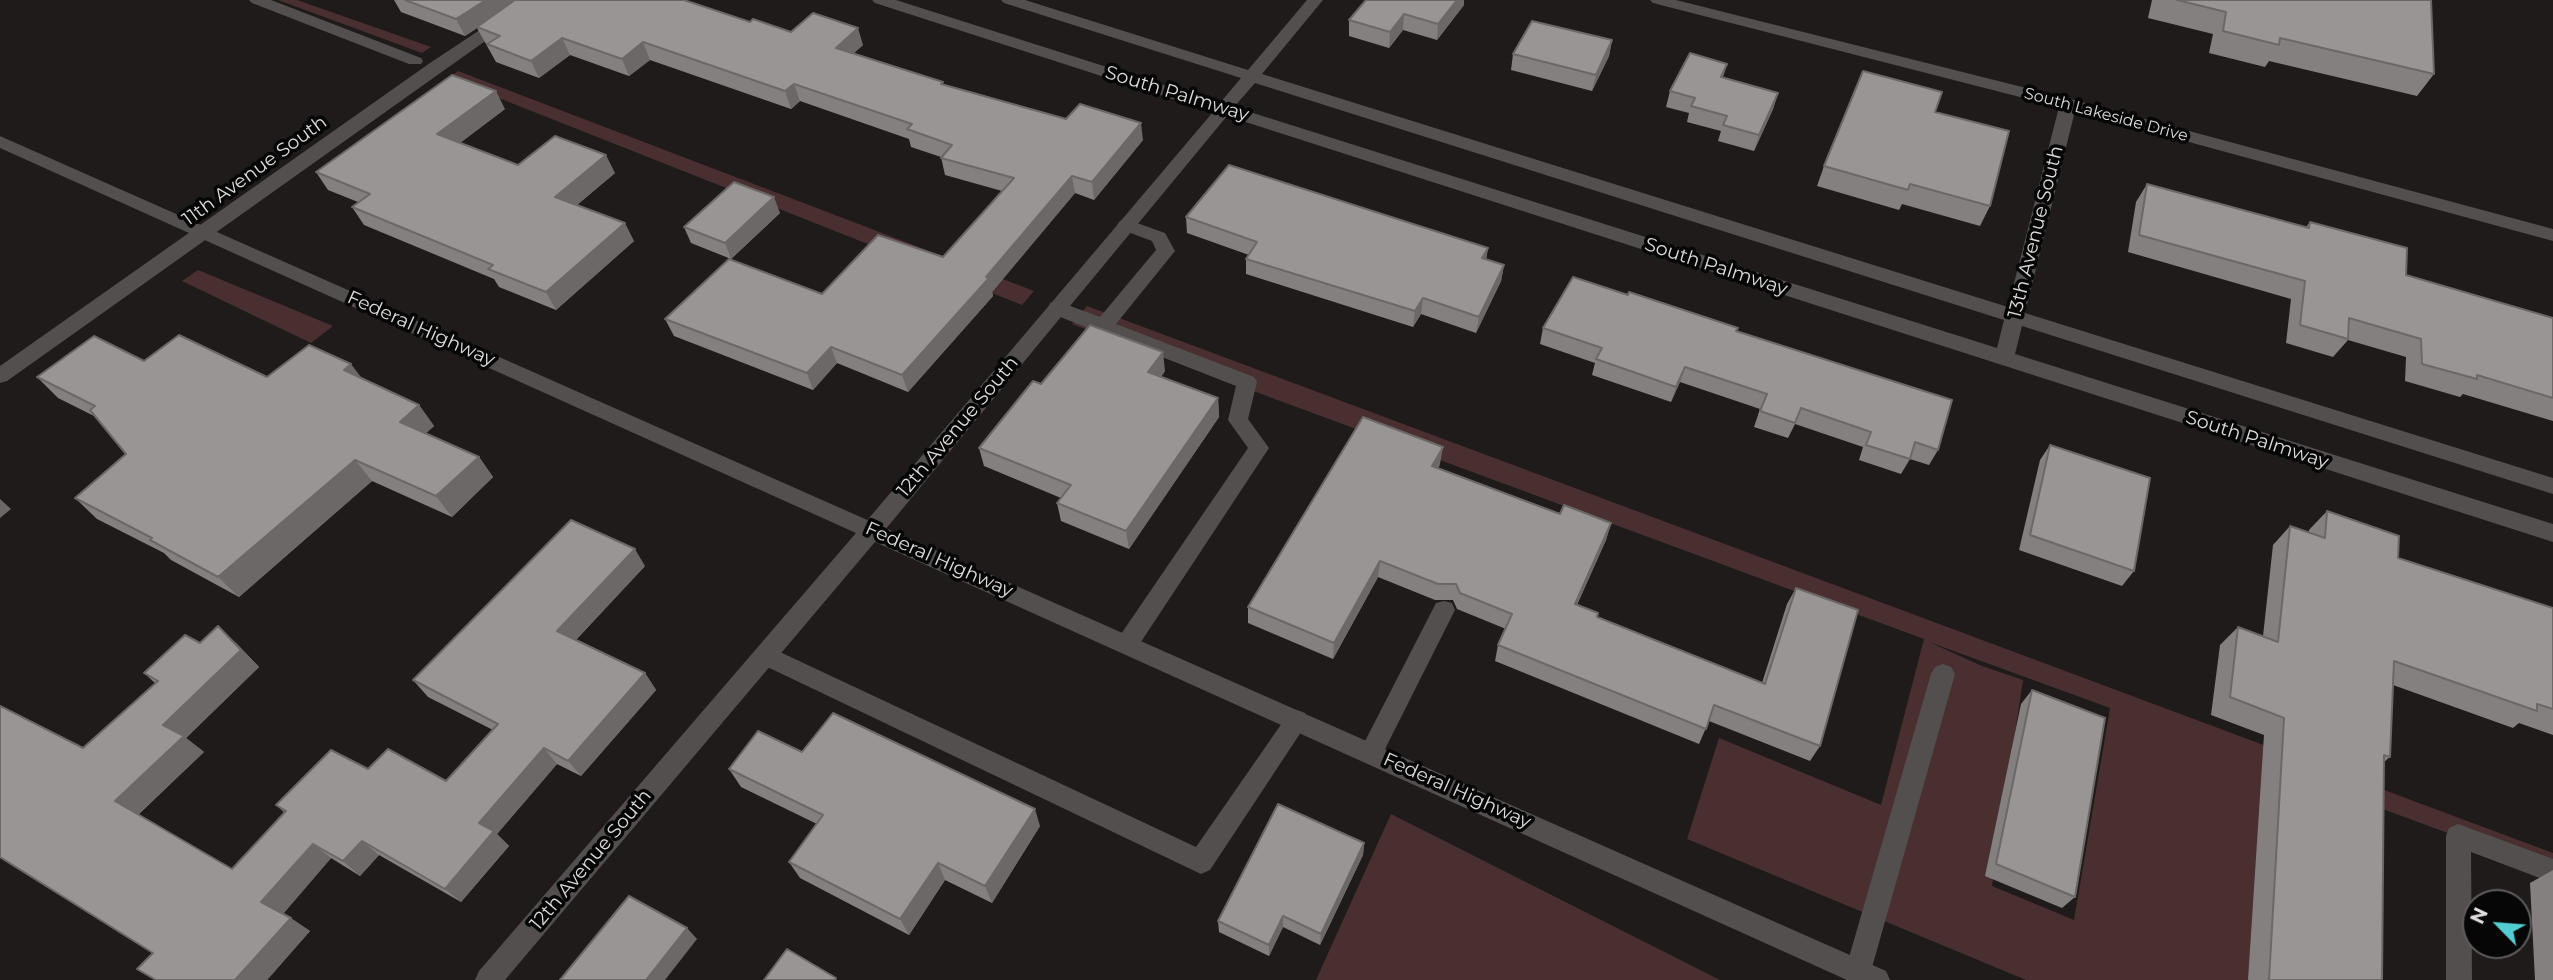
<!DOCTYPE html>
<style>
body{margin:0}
#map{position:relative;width:2553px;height:980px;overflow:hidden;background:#1f1b1b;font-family:Montserrat,sans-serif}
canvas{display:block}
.north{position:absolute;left:2462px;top:889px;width:70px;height:70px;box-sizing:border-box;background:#070606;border:2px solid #5d5c5c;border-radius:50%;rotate:295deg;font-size:19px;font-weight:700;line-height:28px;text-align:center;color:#dfdcdc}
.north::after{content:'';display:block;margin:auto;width:24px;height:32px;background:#52ccd0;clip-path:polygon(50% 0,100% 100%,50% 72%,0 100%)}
</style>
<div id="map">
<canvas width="2553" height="980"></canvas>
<div class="north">N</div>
</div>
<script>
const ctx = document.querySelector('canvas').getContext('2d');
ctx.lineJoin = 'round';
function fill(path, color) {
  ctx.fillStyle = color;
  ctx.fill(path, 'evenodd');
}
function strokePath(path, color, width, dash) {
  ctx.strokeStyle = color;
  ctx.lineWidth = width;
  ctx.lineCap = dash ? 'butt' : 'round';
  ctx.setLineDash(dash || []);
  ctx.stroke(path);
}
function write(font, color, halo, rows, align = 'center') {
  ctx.font = font + ' Montserrat,sans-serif';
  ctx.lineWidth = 7;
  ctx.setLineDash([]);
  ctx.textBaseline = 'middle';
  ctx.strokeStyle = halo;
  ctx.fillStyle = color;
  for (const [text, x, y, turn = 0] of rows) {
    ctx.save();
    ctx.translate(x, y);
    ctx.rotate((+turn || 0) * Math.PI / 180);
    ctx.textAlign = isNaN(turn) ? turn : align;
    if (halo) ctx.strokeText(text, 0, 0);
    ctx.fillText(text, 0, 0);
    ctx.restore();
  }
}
fill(new Path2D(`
 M 278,0 L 297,0 L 431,47 L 422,53 Z
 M 458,71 L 1034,291 L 1022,305 L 448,78 Z
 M 198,270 L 333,326 L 311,343 L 182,281 Z
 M 1087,306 L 2553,853 L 2553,872 L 2264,765 L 2252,980 L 2026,980 L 1687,839 L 1719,738 L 1881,805 L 1924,639 L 1072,324 ZM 1929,642 L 2110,708 L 2074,920 L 1992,886 L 2023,680 L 1982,666 Z
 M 1391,814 L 1720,980 L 1316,980 Z`), '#4a2f31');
fill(new Path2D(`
 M 249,0 L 271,0 L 421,58 L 423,61 L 421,64 L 409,64 L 252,3 Z
 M 1126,219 L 1165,233 L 1175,251 L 1116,324 L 1254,377 L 1257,382 L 1248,419 L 1269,448 L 1135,651 L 1127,654 L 1119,651 L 1116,644 L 1119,637 L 1248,448 L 1228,420 L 1236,386 L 1050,313 L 1048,308 L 1050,303 L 1057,301 L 1100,317 L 1156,250 L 1152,241 L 1120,229 L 1117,225 L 1120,221 Z
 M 1444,601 L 1452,603 L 1455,610 L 1379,761 L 1371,764 L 1363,761 L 1359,753 L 1363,745 L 1436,603 Z
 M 765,645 L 1196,847 L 1289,713 L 1297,710 L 1305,713 L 1309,720 L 1210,870 L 1201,874 L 757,662 L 754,655 L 757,648 Z
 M 1943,664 L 1951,667 L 1955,674 L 1871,971 L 1868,980 L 1848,980 L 1845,971 L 1931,674 L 1935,667 Z
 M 2458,824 L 2553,859 L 2553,883 L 2471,852 L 2472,980 L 2446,980 L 2446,836 L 2449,828 Z`), '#544f4f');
fill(new Path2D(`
 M 525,0 L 543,0 L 7,381 L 0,383 L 0,366 L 430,63 Z
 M 872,0 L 896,0 L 1220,103 L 1241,78 L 1004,3 L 1001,0 L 1025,0 L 1248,70 L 1307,0 L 1323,0 L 1262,74 L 2008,307 L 2059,107 L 1653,3 L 1650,0 L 1676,0 L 2074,100 L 2553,229 L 2553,241 L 2075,111 L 2025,313 L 2553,478 L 2553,494 L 2022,326 L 2015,354 L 2553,524 L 2553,542 L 1227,116 L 880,536 L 872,539 L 864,536 L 861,530 L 864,524 L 1213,112 L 875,3 ZM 1255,83 L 2004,320 L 1997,348 L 1234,107 Z`), '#544f4f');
fill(new Path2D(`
 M 0,136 L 1886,971 L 1890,980 L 1847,980 L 875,542 L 505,980 L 475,980 L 479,971 L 856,533 L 0,148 Z`), '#544f4f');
fill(new Path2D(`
 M 394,0 L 684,0 L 750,22 L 791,32 L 863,45 L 854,53 L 943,82 L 943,84 L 1143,140 L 1094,200 L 1075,193 L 992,292 L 993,296 L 908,392 L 837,363 L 813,390 L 674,336 L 665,319 L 822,294 L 943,257 L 1002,191 L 945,175 L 941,157 L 911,147 L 909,139 L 800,101 L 791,109 L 650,60 L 629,76 L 570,55 L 539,78 L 496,62 L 477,28 L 465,36 L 401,12 Z
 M 1366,0 L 1464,0 L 1464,5 L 1437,40 L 1403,30 L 1389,48 L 1349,36 L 1349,20 Z
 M 2152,0 L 2431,0 L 2434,74 L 2417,96 L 2269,61 L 2265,67 L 2209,53 L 2213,34 L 2148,18 Z
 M 1612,40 L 1609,56 L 1592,91 L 1511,70 L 1513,54 Z
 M 1727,64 L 1723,77 L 1778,93 L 1773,109 L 1754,151 L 1718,141 L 1721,131 L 1687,122 L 1689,113 L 1666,107 L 1670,91 Z
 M 505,109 L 460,143 L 518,165 L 615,173 L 577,205 L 634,241 L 556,310 L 499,287 L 494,279 L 364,225 L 352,207 L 358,202 L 328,190 L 316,172 Z
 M 1935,112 L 1990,206 L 1980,226 L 1902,204 L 1899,210 L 1817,186 L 1824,166 Z
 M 2147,184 L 2306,227 L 2310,222 L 2406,275 L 2553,318 L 2553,421 L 2463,394 L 2460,397 L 2405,381 L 2406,357 L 2348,340 L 2333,357 L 2286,343 L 2291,299 L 2128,252 L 2136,202 Z
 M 780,213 L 731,259 L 691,243 L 684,227 Z
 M 1186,217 L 1488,248 L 1486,260 L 1504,265 L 1501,281 L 1476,333 L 1421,314 L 1413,327 L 1246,274 L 1246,259 L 1249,255 L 1187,233 Z
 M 1543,328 L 1736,331 L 1938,450 L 1929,465 L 1910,459 L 1901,474 L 1859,460 L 1863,447 L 1795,424 L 1788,438 L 1754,427 L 1760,409 L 1680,382 L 1671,402 L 1592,375 L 1595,363 L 1540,344 Z
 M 144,361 L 267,377 L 362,378 L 419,405 L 434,426 L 426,433 L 479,457 L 493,477 L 452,517 L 372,481 L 239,597 L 171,560 L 164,553 L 97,519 L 75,498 L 126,454 L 96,417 L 58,398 L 37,377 Z
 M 1165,371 L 1161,377 L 1218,398 L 1219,417 L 1129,549 L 1061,521 L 1057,503 L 1061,498 L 984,466 L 979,448 L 1041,384 Z
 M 2050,445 L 2134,571 L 2122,586 L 2019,550 L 2040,460 Z
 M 1440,464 L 1438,469 L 1560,514 L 1611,523 L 1606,540 L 1577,605 L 1597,617 L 1762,683 L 1787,604 L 1796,588 L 1820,746 L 1810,761 L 1709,721 L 1699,744 L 1495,661 L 1498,645 L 1506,629 L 1457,609 L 1453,600 L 1435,600 L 1378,577 L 1333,659 L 1248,623 L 1248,607 Z
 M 2327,511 L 2398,558 L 2553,608 L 2553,735 L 2519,723 L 2513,728 L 2393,685 L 2390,757 L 2384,762 L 2382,980 L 2248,980 L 2264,735 L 2211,715 L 2220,645 L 2238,627 L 2263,636 L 2273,545 L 2290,526 L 2309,533 L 2309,530 Z
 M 645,566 L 576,640 L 645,673 L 656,690 L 581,776 L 557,764 L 497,834 L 509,846 L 461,902 L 379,855 L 360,876 L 331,858 L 283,914 L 310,931 L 267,980 L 156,980 L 153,953 L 83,748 L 155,683 L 144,673 L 200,643 L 236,643 L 259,667 L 186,738 L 204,752 L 138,815 L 232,869 L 285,813 L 276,805 L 368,769 L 446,781 L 493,730 L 428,697 L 413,680 Z
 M 2032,690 L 2075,897 L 2062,908 L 1985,876 L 2021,704 Z
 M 802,752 L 1040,826 L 992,903 L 945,880 L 909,935 L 800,878 L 789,862 L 817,824 L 741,787 L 729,769 Z
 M 1364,843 L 1363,855 L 1320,945 L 1283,927 L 1269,956 L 1219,932 L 1218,921 Z
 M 2553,870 L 2553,980 L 2535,980 L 2530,883 Z`), '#848080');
fill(new Path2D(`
 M 486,0 L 520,0 L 477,27 L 477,28 L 465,36 L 456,19 Z
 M 1457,0 L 1464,0 L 1464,5 L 1437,40 L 1438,24 Z
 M 1404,14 L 1403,30 L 1389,48 L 1390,32 Z
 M 858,28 L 863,45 L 840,65 L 836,48 Z
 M 562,38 L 570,55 L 539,78 L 531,61 Z
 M 1612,40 L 1609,56 L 1592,91 L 1596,75 Z
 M 643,42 L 650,60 L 629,76 L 622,59 Z
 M 794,84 L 800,101 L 791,109 L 785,91 Z
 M 496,91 L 505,109 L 448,152 L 437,134 Z
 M 1778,93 L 1773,109 L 1754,151 L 1759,135 Z
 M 1141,123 L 1143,140 L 1094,200 L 1092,182 Z
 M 606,155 L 615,173 L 565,215 L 555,197 Z
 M 1072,176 L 1075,193 L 992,292 L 993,296 L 908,392 L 902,375 Z
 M 774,197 L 780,213 L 731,259 L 725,243 Z
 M 625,223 L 634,241 L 556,310 L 546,292 Z
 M 1488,248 L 1485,264 L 1482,258 Z
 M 1504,265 L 1501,281 L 1476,333 L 1479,317 Z
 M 1423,298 L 1421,314 L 1413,327 L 1415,311 Z
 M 831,347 L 837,363 L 813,390 L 807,373 Z
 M 1163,352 L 1165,371 L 1150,391 L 1148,372 Z
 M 351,364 L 367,385 L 344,370 Z
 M 1685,367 L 1680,382 L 1671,402 L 1676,387 Z
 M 1218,398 L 1219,417 L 1129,549 L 1126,531 Z
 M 419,405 L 434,426 L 415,443 L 400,422 Z
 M 1443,447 L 1440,464 L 1430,484 L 1432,466 Z
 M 479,457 L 493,477 L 452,517 L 436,496 Z
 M 355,460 L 372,481 L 239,597 L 218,577 Z
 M 0,499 L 11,509 L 0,518 Z
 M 1611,523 L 1606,540 L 1570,620 L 1575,604 Z
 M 635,549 L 645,566 L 569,647 L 557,631 Z
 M 1380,561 L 1378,577 L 1333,659 L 1334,643 Z
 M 218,626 L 236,643 L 259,667 L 186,738 L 204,752 L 136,816 L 115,801 L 163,725 Z
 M 645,673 L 656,690 L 581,776 L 568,761 Z
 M 544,748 L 557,764 L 497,834 L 509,846 L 461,902 L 445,889 L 479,823 Z
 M 1035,809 L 1040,826 L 992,903 L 985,886 Z
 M 362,841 L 379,855 L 360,876 L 343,861 Z
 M 1364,843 L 1363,855 L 1320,945 L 1321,934 Z
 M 313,844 L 331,858 L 281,916 L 261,902 Z
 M 938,863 L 945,880 L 909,935 L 900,919 Z
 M 1283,916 L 1283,927 L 1269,956 L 1269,945 Z
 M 291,918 L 310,931 L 267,980 L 235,980 Z
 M 687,928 L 697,939 L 665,980 L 646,980 Z`), '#6c6868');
const building = new Path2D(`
 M 405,0 L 486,0 L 456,19 Z
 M 515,0 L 684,0 L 750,22 L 753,19 L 791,32 L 813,13 L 858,28 L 836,48 L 943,82 L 941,84 L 1066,119 L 1080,104 L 1141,123 L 1092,182 L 1072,176 L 986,277 L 989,278 L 902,375 L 831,347 L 807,373 L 665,319 L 729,259 L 822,294 L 878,235 L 943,257 L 1014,178 L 941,158 L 952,145 L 907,129 L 912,124 L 794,84 L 785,91 L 643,42 L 622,59 L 562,38 L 531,61 L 487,44 L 500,36 L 477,27 Z
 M 1366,0 L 1457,0 L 1438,24 L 1404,14 L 1390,32 L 1349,20 Z
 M 2177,0 L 2431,0 L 2434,74 L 2280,38 L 2279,45 L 2223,31 L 2226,12 Z
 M 1532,21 L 1612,40 L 1596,75 L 1513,54 Z
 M 1690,53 L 1727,64 L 1721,77 L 1778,93 L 1759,135 L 1723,125 L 1727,116 L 1691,106 L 1695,98 L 1670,91 Z
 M 1863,71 L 1942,92 L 1935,112 L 2009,131 L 1990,206 L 1910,184 L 1908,190 L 1824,166 Z
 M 452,75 L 496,91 L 437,134 L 518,165 L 555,136 L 606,155 L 555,197 L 625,223 L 546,292 L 488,269 L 493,265 L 352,207 L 370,194 L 316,172 Z
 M 1229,165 L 1488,248 L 1482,258 L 1504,265 L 1479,317 L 1423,298 L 1415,311 L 1246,259 L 1257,242 L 1186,217 Z
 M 734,182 L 774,197 L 725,243 L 684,227 Z
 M 2147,184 L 2309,228 L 2310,222 L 2407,248 L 2406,275 L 2553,318 L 2553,398 L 2477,375 L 2477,379 L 2422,364 L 2421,339 L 2349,318 L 2348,339 L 2300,325 L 2305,281 L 2139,235 Z
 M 1573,277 L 1628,295 L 1629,292 L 1738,328 L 1736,331 L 1952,400 L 1938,450 L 1915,442 L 1910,459 L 1866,445 L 1871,432 L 1801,408 L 1795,423 L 1760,411 L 1767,394 L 1685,367 L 1676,387 L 1596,359 L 1602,348 L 1543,328 Z
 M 1090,325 L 1163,352 L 1148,372 L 1218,398 L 1126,531 L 1057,503 L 1071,485 L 979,448 L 1033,381 L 1041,384 Z
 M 179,335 L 267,377 L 309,345 L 351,364 L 344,370 L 419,405 L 400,422 L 479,457 L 436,496 L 355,460 L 218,577 L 150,540 L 152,538 L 75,498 L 126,454 L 90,410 L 95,406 L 37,377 L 94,336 L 144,361 Z
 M 1363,417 L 1443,447 L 1432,466 L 1560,514 L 1564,505 L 1611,523 L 1575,604 L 1598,613 L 1597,617 L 1765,684 L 1796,588 L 1858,610 L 1820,746 L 1714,705 L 1706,729 L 1498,645 L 1512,614 L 1460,593 L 1456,584 L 1438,584 L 1380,561 L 1334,643 L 1248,607 Z
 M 2050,445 L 2150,478 L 2134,571 L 2030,535 Z
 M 2327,511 L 2399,536 L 2398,558 L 2553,608 L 2553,709 L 2537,704 L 2537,711 L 2394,661 L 2390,757 L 2384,755 L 2382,980 L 2269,980 L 2284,718 L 2230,697 L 2238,627 L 2278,642 L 2290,526 L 2325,538 Z
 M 571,520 L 635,549 L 557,631 L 645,673 L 568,761 L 544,748 L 479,823 L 494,831 L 445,889 L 362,841 L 343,861 L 313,844 L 261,902 L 291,918 L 235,980 L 156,980 L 137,969 L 153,953 L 0,857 L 0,706 L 83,748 L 158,681 L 144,673 L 185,635 L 200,643 L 218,626 L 241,650 L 163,725 L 184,736 L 115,801 L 232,869 L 286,811 L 276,805 L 331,750 L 368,769 L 388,749 L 446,781 L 498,724 L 413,680 Z
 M 2032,690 L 2105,718 L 2075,897 L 1996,864 Z
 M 833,713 L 1035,809 L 985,886 L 938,863 L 900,919 L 789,862 L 823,815 L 729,769 L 758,731 L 802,752 Z
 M 1278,804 L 1364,843 L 1321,934 L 1283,916 L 1269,945 L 1218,921 Z
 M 629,896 L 687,928 L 646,980 L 560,980 Z
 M 787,949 L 836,978 L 835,980 L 764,980 Z`);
fill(building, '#9a9595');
strokePath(building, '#6c6868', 2);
write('16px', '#dfdcdc', '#070606', [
 ["South Lakeside Drive",2106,115,15]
]);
write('19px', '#dfdcdc', '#070606', [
 ["South Palmway",1177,94,17],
 ["11th Avenue South",255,171,-36],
 ["13th Avenue South",2036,232,-76],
 ["South Palmway",1716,267,18],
 ["Federal Highway",421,329,24],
 ["12th Avenue South",958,427,-50],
 ["South Palmway",2257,440,18],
 ["Federal Highway",939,560,24],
 ["Federal Highway",1457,791,24],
 ["12th Avenue South",591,860,-50]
]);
</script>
